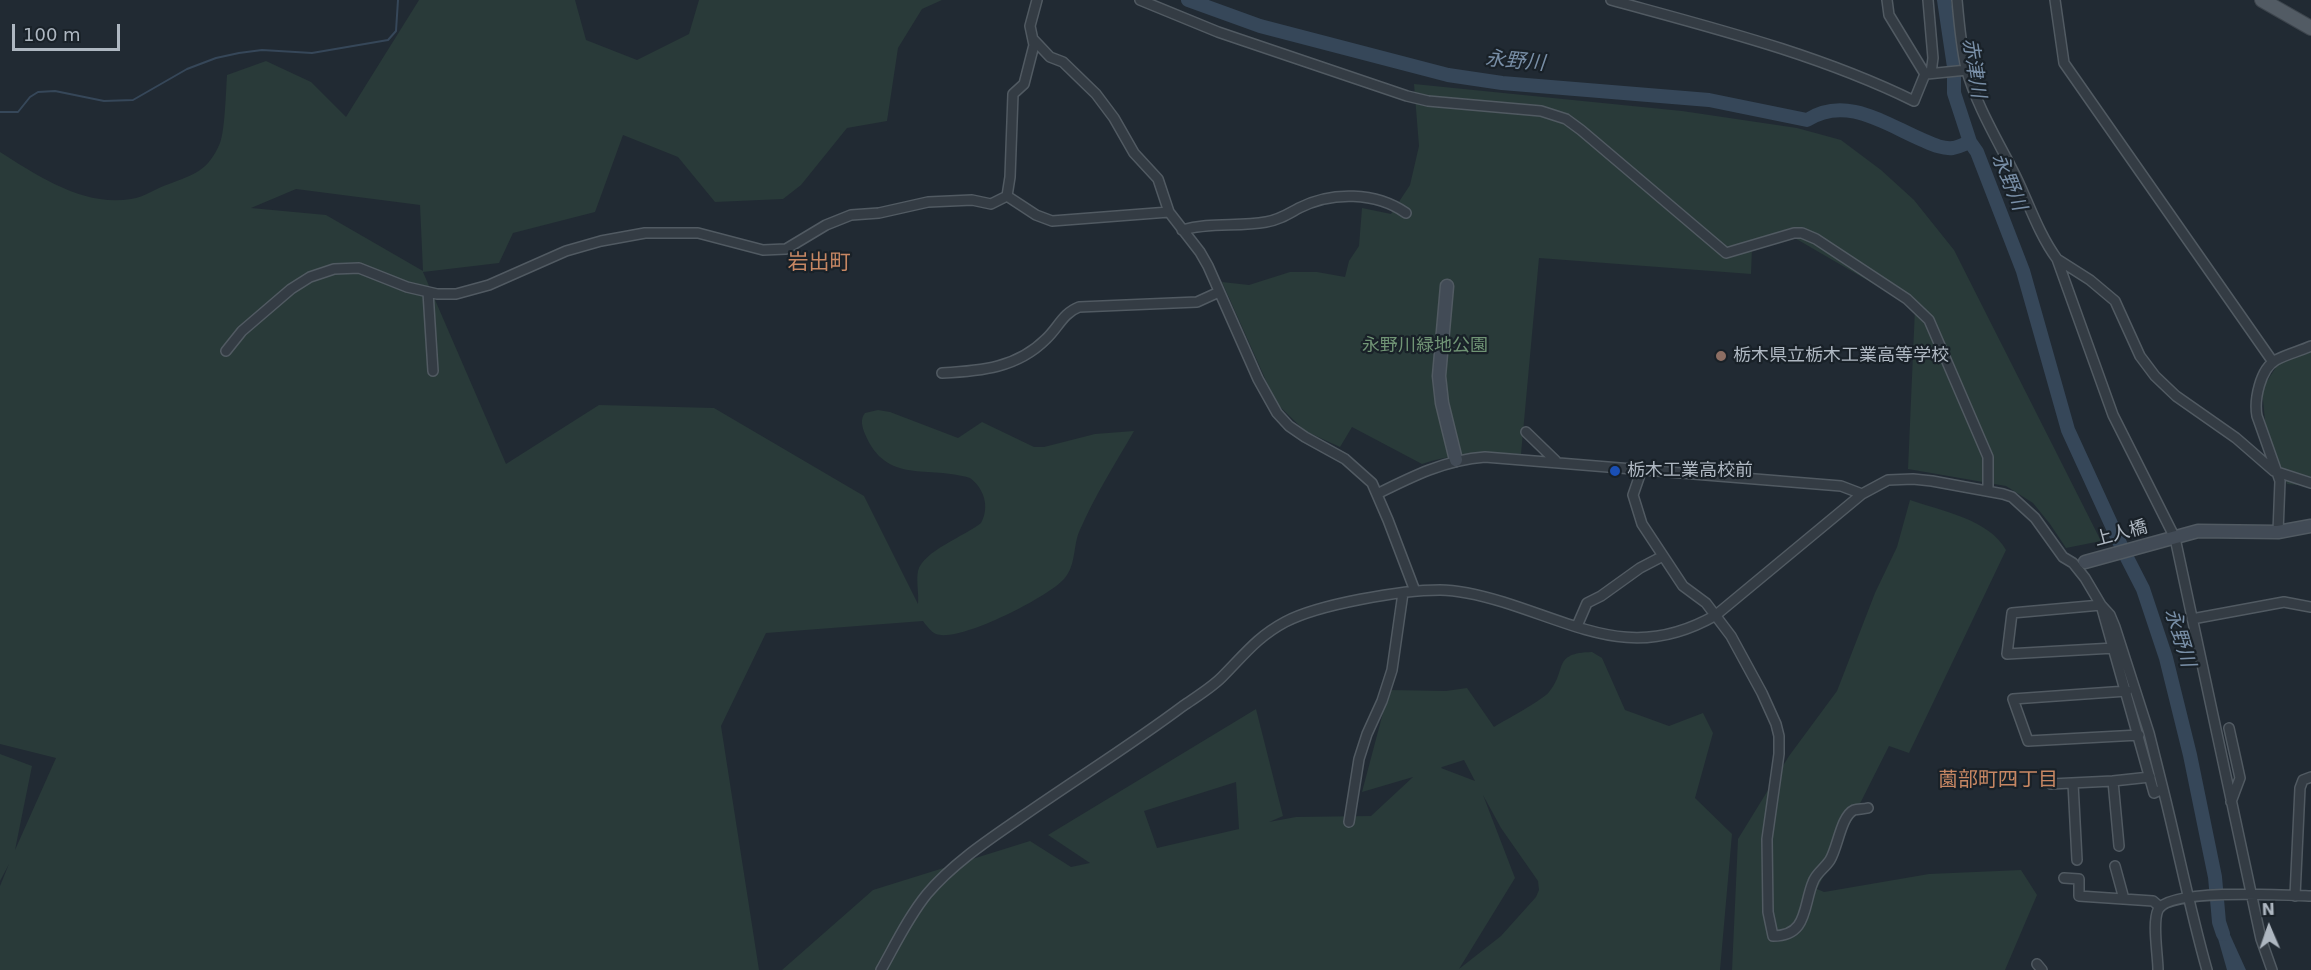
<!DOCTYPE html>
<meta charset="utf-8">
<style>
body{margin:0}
#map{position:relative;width:2311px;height:970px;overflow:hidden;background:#212a33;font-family:"DejaVu Sans",sans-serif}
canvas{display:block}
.north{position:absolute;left:2239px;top:898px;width:60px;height:60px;-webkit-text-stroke:4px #192128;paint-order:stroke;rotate:358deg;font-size:16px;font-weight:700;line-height:24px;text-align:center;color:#aeb7c1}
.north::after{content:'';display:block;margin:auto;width:21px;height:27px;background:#aeb7c1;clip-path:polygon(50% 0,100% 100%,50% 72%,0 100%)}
.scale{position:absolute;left:12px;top:24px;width:108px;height:27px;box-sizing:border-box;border:3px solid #aeb7c1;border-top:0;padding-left:8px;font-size:18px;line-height:21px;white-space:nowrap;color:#aeb7c1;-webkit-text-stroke:4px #192128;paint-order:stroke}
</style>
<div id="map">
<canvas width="2311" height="970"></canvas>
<div class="north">N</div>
<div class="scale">100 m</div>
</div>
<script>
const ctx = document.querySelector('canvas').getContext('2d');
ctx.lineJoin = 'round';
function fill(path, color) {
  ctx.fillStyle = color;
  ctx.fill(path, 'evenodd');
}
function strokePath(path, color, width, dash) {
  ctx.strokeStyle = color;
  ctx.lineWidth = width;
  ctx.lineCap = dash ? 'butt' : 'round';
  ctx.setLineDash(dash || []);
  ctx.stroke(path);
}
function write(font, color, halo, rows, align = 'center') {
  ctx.font = font + ' "DejaVu Sans","Noto Sans JP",sans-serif';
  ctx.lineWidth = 4.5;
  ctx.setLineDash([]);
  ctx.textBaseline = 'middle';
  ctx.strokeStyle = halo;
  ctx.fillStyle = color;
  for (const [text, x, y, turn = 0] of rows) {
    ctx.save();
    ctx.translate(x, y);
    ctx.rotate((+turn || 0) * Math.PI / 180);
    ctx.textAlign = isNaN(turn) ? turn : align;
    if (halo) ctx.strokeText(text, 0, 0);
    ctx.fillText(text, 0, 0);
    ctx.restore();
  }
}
fill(new Path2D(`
 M 419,0 L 575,0 L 586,40 L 637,60 L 689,34 L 699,0 L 942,0 L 922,9 L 898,48 L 887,121 L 847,128 L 801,185 L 783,199 L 715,202 L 678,157 L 623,135 L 595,212 L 513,233 L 499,263 L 423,272 L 506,464 L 599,405 L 714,408 L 864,496 L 918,604 C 919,593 916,581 918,571 C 923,551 965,536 981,523 C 990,507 984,488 970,478 C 929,465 886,485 865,434 C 862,427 860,419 865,413 L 878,410 L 890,412 L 958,438 L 982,422 L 1034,447 L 1044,447 L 1095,434 L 1134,431 C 1115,464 1094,497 1079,532 C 1073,547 1076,566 1064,579 C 1048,597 959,643 936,634 C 931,632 926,625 923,621 L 766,633 L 721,726 L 759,970 L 0,970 L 0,886 L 9,864 L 0,881 L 0,754 L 32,766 L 15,850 L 56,758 L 0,744 L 0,152 C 38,176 84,207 131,199 C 145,197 156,188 169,184 C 195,174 208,171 220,143 C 225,130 226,90 227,75 L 266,61 L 311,82 L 346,117 ZM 296,189 L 420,205 L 423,271 L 326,215 L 251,208 Z
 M 1414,84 L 1682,111 L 1797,128 L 1841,140 L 1881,170 L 1914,200 L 1954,250 L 2101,541 L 2066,548 L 2050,524 L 2033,503 L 2006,486 L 1908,469 L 1915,308 L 1793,237 L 1752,248 L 1751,274 L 1539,258 L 1521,454 C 1486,453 1455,453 1422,464 L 1352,427 L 1340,447 L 1305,431 L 1276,403 L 1222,282 L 1249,285 L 1290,272 L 1317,272 L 1345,277 L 1349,261 L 1359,246 L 1362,208 L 1391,214 L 1410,185 L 1419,146 Z
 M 2311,351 L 2311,486 L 2287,484 L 2266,431 L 2262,389 L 2278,364 Z
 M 1910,500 C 1941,511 1989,519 2006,550 L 1909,753 L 1889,746 L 1817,889 L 1824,892 L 1929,874 L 2021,870 L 2037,895 L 2005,970 L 1732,970 L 1738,839 L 1789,756 L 1837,691 L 1875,593 L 1897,547 Z
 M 1592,652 L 1602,658 L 1625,710 L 1669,726 L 1703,713 L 1713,733 L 1695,798 L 1732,834 L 1720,970 L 782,970 L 873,890 L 1030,841 L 1071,867 L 1090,863 L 1048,835 L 1256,709 L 1283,816 L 1269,822 L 1296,817 L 1371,816 L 1413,777 L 1362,792 L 1389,690 L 1446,691 L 1467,688 L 1494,727 C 1505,720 1543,700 1549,692 C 1568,670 1551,653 1592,652 ZM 1464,760 L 1475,781 L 1441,768 L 1442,767 ZM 1236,782 L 1239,829 L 1157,848 L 1144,811 ZM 1483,795 L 1501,828 L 1538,881 L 1539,890 L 1536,897 L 1501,936 L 1459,969 L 1515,878 Z`), '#293a39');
fill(new Path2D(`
 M 2222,917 L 2246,970 L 2227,970 L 2213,921 Z`), '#364759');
strokePath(new Path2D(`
 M 0,112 L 18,112 L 30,97 L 38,92 L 55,91 L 104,101 L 133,100 L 187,69 L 216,58 L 239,53 L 262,50 L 312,53 L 388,40 L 396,31 L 398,0`), '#364759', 2);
strokePath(new Path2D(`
 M 1188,0 L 1260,26 L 1448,75 L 1502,83 L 1709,100 L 1807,120 C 1847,94 1888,126 1925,141 C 1934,145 1943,149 1953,148 C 1958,147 1965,144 1970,142
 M 1944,0 L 1954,67 L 1954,93 L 1970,142 L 1977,152 L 2023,271 L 2068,430 L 2123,550 L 2143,589 L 2166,658 L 2190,755 L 2215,877 L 2219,922 L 2223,934`), '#364759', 14);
const street = new Path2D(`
 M 1140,0 L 1218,32 L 1407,96 L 1428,101 L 1541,111 L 1566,119 L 1581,130 L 1726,253 L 1794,233 L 1802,233 L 1816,239 L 1907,299 L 1929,320 L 1988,457 L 1988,491
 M 1611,0 C 1713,28 1818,54 1914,101 L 1925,74 L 1889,15 L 1887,0
 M 1928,0 L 1933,58 L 1931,73
 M 1957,0 C 1959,23 1961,46 1966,68 C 1977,108 2000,144 2018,181 C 2030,207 2040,236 2057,259 L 2113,415 L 2175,538 L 2261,939 L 2272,970
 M 2055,0 L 2064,63 L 2273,362
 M 1034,40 L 1050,57 L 1063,62 L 1096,94 L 1114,118 L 1134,153 L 1158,179 L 1169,212 L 1200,252 L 1208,266 L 1258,379 L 1277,413 L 1289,426 L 1305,437 L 1345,459 L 1372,483 L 1388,520 L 1415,591
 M 1927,74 L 1967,70
 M 1007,196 L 1010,177 L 1013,94 L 1024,84 L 1034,45 L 1030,26 L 1037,0
 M 1007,196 L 1036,215 L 1052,221 L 1169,212
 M 1182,230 C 1210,222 1238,227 1266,222 C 1279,220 1288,214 1299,208 C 1332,191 1376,192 1406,213
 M 2057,259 L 2090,280 L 2115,301 L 2140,356 L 2155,376 L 2176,396 L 2236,438 L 2274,471 L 2311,483
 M 428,292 L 433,371
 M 226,351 L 242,331 L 291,289 L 310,277 L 334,269 L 359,268 L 407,287 L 437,294 L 456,294 L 489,285 L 566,251 L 601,241 L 645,233 L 698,233 L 763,250 L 786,249 L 826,225 L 851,215 L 879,213 L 928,202 L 972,200 L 991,204 L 1007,196
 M 942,373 C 981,371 1017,368 1046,339 C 1058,328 1063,313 1079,307 L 1197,302 L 1219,292
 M 1526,432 L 1556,461
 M 1642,469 L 1633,495 L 1642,524 L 1683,586 L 1706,603 L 1731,636 L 1762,693 L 1776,724 L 1779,736 L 1779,754 L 1767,839 L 1768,912 L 1773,936 C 1808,936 1803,906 1813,882 C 1816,873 1825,868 1830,860 C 1838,847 1841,816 1854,810 C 1858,809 1864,809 1868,808
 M 1377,494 C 1413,476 1445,460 1485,457 L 1841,486 L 1862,494
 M 2278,532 L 2280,481 L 2257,416 C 2254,400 2260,369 2276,360 C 2287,354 2300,351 2311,346
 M 2192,619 L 2284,602 L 2311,607
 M 1577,626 L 1587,603 L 1601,596 L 1640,568 L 1663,556
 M 2114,648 L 2007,654 L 2012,613 L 2101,605 L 2110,615 L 2115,627 L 2149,733 L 2163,789
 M 2127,691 L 2013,699 L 2028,741 L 2139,735
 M 2229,728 L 2240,778 L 2231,802
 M 2073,783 L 2077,860
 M 2051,784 L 2113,781
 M 1349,822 L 1359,759 L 1367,734 L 1382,701 L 1392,670 L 1403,593
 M 2119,846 L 2113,781 L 2150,777
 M 2115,866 L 2124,899
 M 2064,878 L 2079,879 L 2079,896 L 2153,901 L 2160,907
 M 2295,896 L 2300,788 L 2303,780 L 2311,777
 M 2037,964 L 2042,970
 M 881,970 C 895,945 909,916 927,894 C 954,862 990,839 1023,816 C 1076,779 1131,745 1183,706 C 1196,697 1211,688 1222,677 C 1244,655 1257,637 1285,622 C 1319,604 1402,590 1440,590 C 1461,590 1483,596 1503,602 C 1583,627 1636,661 1716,615 L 1862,494 L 1888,480 L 1913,479 L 1932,481 L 2003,494 L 2012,497 L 2035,518 L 2063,557 L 2073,563 L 2085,578 L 2101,605 L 2154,793 L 2163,789 C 2178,849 2190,910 2207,970
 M 2158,970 C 2158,955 2152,923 2158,910 C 2168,888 2287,895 2311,896`);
const secondary = new Path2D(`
 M 1447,286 L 1439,376 L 1442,403 L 1456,460
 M 2085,562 L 2198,531 L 2278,532 L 2311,526`);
const primary = new Path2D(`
 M 2262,0 L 2311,28`);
strokePath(street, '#515a62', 12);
strokePath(secondary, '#515a62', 15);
strokePath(primary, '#3d454d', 16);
strokePath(street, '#343c44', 9);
strokePath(secondary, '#424b56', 12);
strokePath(primary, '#525b64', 14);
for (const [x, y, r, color] of [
 [1721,356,6,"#8d6e63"],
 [1615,471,6,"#1a4fb4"]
]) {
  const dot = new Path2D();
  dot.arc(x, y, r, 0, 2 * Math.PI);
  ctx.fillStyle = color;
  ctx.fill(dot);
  strokePath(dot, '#192128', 2);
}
write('18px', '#709475', '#192128', [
 ["永野川緑地公園",1425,346]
]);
write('18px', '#aeb7c1', '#192128', [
 ["栃木県立栃木工業高等学校",1733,356],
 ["栃木工業高校前",1627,471]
], 'left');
write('18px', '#aeb7c1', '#192128', [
 ["上人橋",2121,534,-15]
]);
write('italic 20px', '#798fa7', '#192128', [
 ["永野川",1515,62,5],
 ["赤津川",1973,68,81],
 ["永野川",2008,182,68],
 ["永野川",2179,638,73]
]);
write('20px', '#c78763', '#192128', [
 ["薗部町四丁目",1998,781]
]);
write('21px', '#c78763', '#192128', [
 ["岩出町",819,264]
]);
</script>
